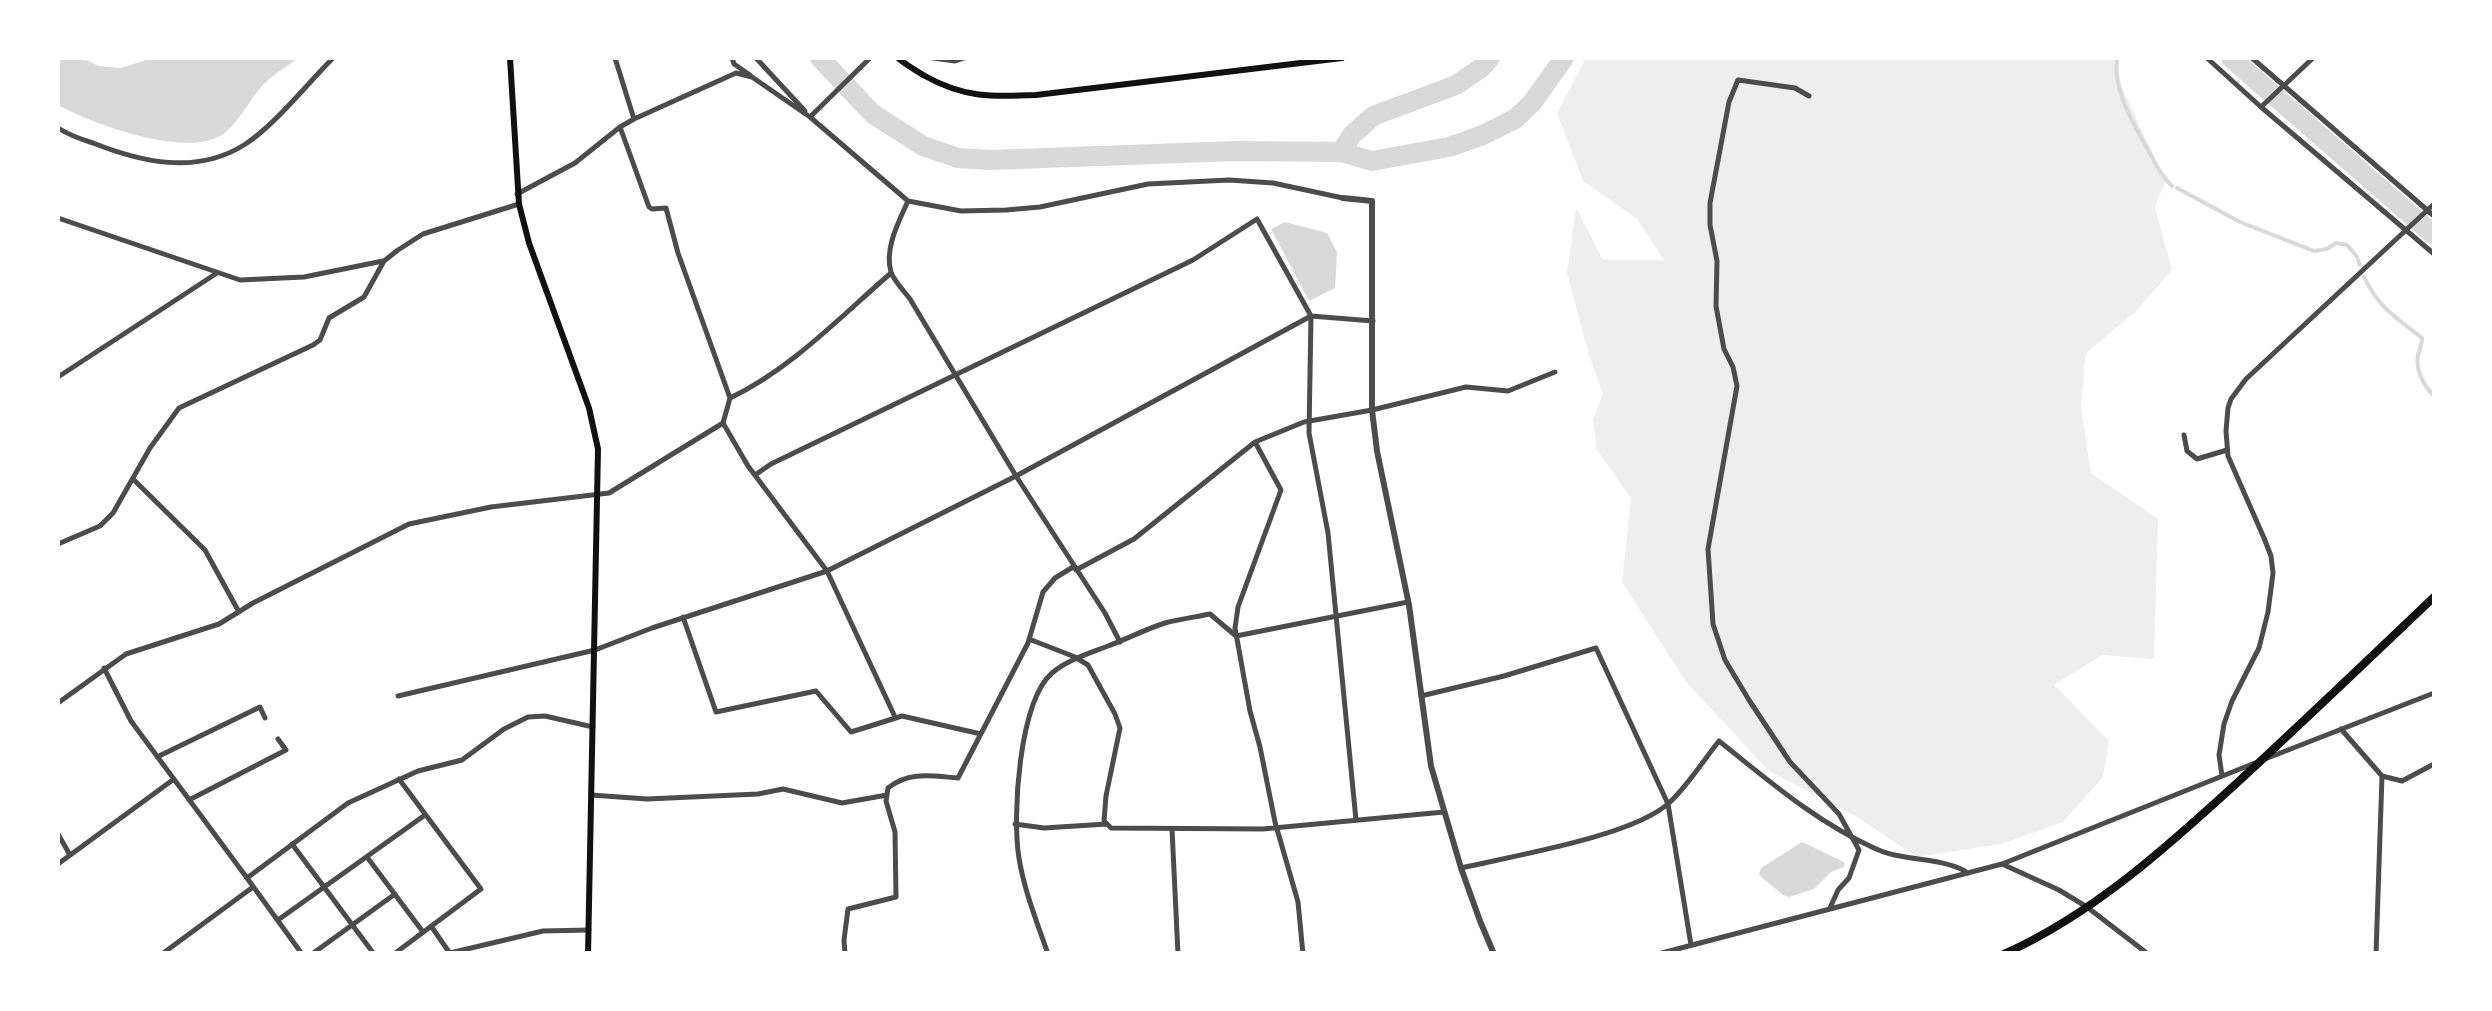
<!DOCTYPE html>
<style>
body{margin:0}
#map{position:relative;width:2492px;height:1011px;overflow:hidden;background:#fff;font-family:"Noto Serif",serif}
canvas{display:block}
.frame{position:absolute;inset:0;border:60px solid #fff;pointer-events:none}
</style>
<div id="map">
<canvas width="2492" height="1011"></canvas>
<div class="frame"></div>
</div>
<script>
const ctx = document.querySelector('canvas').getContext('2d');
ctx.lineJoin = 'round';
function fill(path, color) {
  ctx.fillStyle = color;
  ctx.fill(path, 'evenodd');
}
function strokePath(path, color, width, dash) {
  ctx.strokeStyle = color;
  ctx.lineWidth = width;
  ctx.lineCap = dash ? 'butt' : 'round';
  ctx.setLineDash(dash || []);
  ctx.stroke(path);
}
fill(new Path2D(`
 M 1586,58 L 2114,58 L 2116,74 L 2165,182 L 2155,207 L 2172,270 L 2136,311 L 2086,353 L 2081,406 L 2091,473 L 2158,519 L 2154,659 L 2102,655 L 2054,685 L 2109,741 L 2103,777 L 2063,822 L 2001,844 L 1917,857 L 1857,817 L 1769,771 L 1686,682 L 1622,582 L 1631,498 L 1597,450 L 1593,419 L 1603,394 L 1589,355 L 1567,273 L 1576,208 L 1603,260 L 1664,260 L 1637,219 L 1583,181 L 1557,113 Z`), '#eee');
fill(new Path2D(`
 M 58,58 L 81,58 L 99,66 L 121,68 L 152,58 L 298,58 C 286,67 272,75 261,87 C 250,100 241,118 228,130 C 196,163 92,124 58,105 Z
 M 1285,222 L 1327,233 L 1337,252 L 1335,288 L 1309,301 L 1271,229 Z
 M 1802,842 L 1844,862 L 1844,867 L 1831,872 L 1814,889 L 1789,897 L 1783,895 L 1759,875 L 1761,868 Z`), '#d9d9d9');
strokePath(new Path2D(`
 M 2117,58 C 2113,89 2131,120 2146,146 C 2154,160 2160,175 2172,186
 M 2177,188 L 2240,222 L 2314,251 L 2327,249 L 2336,243 L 2347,245 L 2357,257 L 2360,265
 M 2364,277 C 2380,310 2395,316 2422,338 C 2422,344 2420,349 2418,355 C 2415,370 2424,386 2434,396`), '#d9d9d9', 4);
strokePath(new Path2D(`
 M 820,58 L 873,114 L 923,146 L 958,158 L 990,160 L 1236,151 L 1341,152 L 1372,161 L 1449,147 L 1483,135 L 1515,119 L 1532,103 L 1564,58
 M 2231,58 L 2434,235
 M 1341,152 L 1352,135 L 1373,116 L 1456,85 L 1481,68 L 1490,58`), '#d9d9d9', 20);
strokePath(new Path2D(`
 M 615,58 L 634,119
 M 732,58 L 734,64 L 750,75
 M 756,58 L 805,111
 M 933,58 L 955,61 L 964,58
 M 2207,58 L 2261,107 L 2434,254
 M 2252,58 L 2434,216
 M 1809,96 L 1795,88 L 1738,80 L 1729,102 L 1710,203 L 1710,225 L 1717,261 L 1716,306 L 1724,349 L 1733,367 L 1737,386 L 1708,549 L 1713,624 L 1725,660 L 1749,700 L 1790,762 L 1839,814 L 1859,850 L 1849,878 L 1838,890 L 1830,908
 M 2261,107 L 2313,58
 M 810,117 L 870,58
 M 58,128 C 69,135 80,139 93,143 C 141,162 196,175 244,145 C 273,127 308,83 333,58
 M 517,194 L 575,163 L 620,127 L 634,119 L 736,73 L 752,77 L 810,117 L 908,201 L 961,211 L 1006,210 L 1040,207 L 1148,184 L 1229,180 L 1273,183 L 1343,198
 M 908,201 C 899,221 884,249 891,272 C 894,281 904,291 910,299 L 1016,476 L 1105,613 L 1120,642
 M 58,218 L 240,280 L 304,277 L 383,261
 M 58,377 L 217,273
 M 730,398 C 791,369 840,317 891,273
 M 723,423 L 748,466 L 827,571 L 895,717
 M 2184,435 L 2187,451 L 2197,459 L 2227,450
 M 1255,442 L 1281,490 L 1238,607 L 1235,628 L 1250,711 L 1260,747 L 1275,822 L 1298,902 L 1303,954
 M 755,475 L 771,464 L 1193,260 L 1257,219 L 1311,316 L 1309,433 L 1328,533 L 1356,820
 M 133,479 L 205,550 L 239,612
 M 58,544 L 100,526 L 113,513 L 150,448 L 179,408 L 313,345 L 320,340 L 329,318 L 364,297 L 384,261 L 398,250 L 423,234 L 519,204
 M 1076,570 L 1134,539 L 1255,442 L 1304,422 L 1372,410 L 1466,387 L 1508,391 L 1555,372
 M 683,617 L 716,712 L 816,691 L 851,732 L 902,716 L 981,734
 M 1029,639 L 1075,657 L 1088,665 L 1115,714 L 1120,728 L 1106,796 L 1104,821 L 1111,828 L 1263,829 L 1444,812
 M 104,668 L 131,721 L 247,878
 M 398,696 L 595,650 L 652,628 L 827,571 L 1016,476 L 1311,316 L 1373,321
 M 1421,696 L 1504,676 L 1596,648 L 1668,804 L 1691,945
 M 58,703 L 126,654 L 219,624 L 253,603 L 409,524 L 491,507 L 609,493 L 723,423 L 730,398 L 678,253 L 666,208 L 652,209 L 649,207 L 620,127
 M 2341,729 L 2382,776 L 2402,781 L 2434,764
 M 157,757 L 260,707 L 265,718
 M 2265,759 L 2434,693
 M 2222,776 L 2219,755 L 2224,724 L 2232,701 L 2259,648 L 2268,612 L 2273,573 L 2271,556 L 2264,538 L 2228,456 L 2226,431 L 2228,408 L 2231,399 L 2246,379 L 2434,204
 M 591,795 L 647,799 L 758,794 L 783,789 L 842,803 L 887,795
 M 189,800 L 286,750 L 278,739
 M 1015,824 L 1044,828 L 1107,824
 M 1172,829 L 1178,954
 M 58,834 L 70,855
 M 292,844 L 374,954
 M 367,857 L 423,932
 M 58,864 L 174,779
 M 2002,864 L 2059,890 L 2087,907 L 2148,954
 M 1461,868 C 1512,856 1635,836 1670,802 C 1688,785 1703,761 1719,741 C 1768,780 1816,822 1874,848 C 1903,862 1936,856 1965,871
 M 278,920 L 425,815
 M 431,926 L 449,952
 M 450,953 L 543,931 L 589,930
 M 162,954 L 253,887
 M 302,954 L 247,878 L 348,803 L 418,771 L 462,760 L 504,729 L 528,717 L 545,716 L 593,727
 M 312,954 L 395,894
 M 394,954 L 481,889 L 399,779
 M 845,954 L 844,940 L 848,909 L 896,897 L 895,832 L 886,801 L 888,788 C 909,771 932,776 958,778 L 1028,643 L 1043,592 L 1055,578 L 1073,567
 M 1048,954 C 1037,922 1024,890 1019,858 C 1012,816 1019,702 1052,673 C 1067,660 1090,653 1108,646 C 1127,639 1146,629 1165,623 C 1179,619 1196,617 1210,614 L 1236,636 L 1408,602
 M 1658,954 L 2002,864 L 2255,763
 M 2376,954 L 2382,776`), '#4c4c4c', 5);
strokePath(new Path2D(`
 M 1343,198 L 1372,201 L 1372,410 L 1377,451 L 1409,605 L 1431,766 L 1461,868 L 1480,921 L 1494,954`), '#4c4c4c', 6);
strokePath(new Path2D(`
 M 510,58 L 519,204 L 529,243 L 589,408 L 598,449 L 588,954
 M 898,58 C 906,65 915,70 925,76 C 964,98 992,97 1036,95 L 1342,58`), '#111', 6);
strokePath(new Path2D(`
 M 2004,954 C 2093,914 2167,847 2238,782 C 2304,721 2369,659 2434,597`), '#111', 8);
</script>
